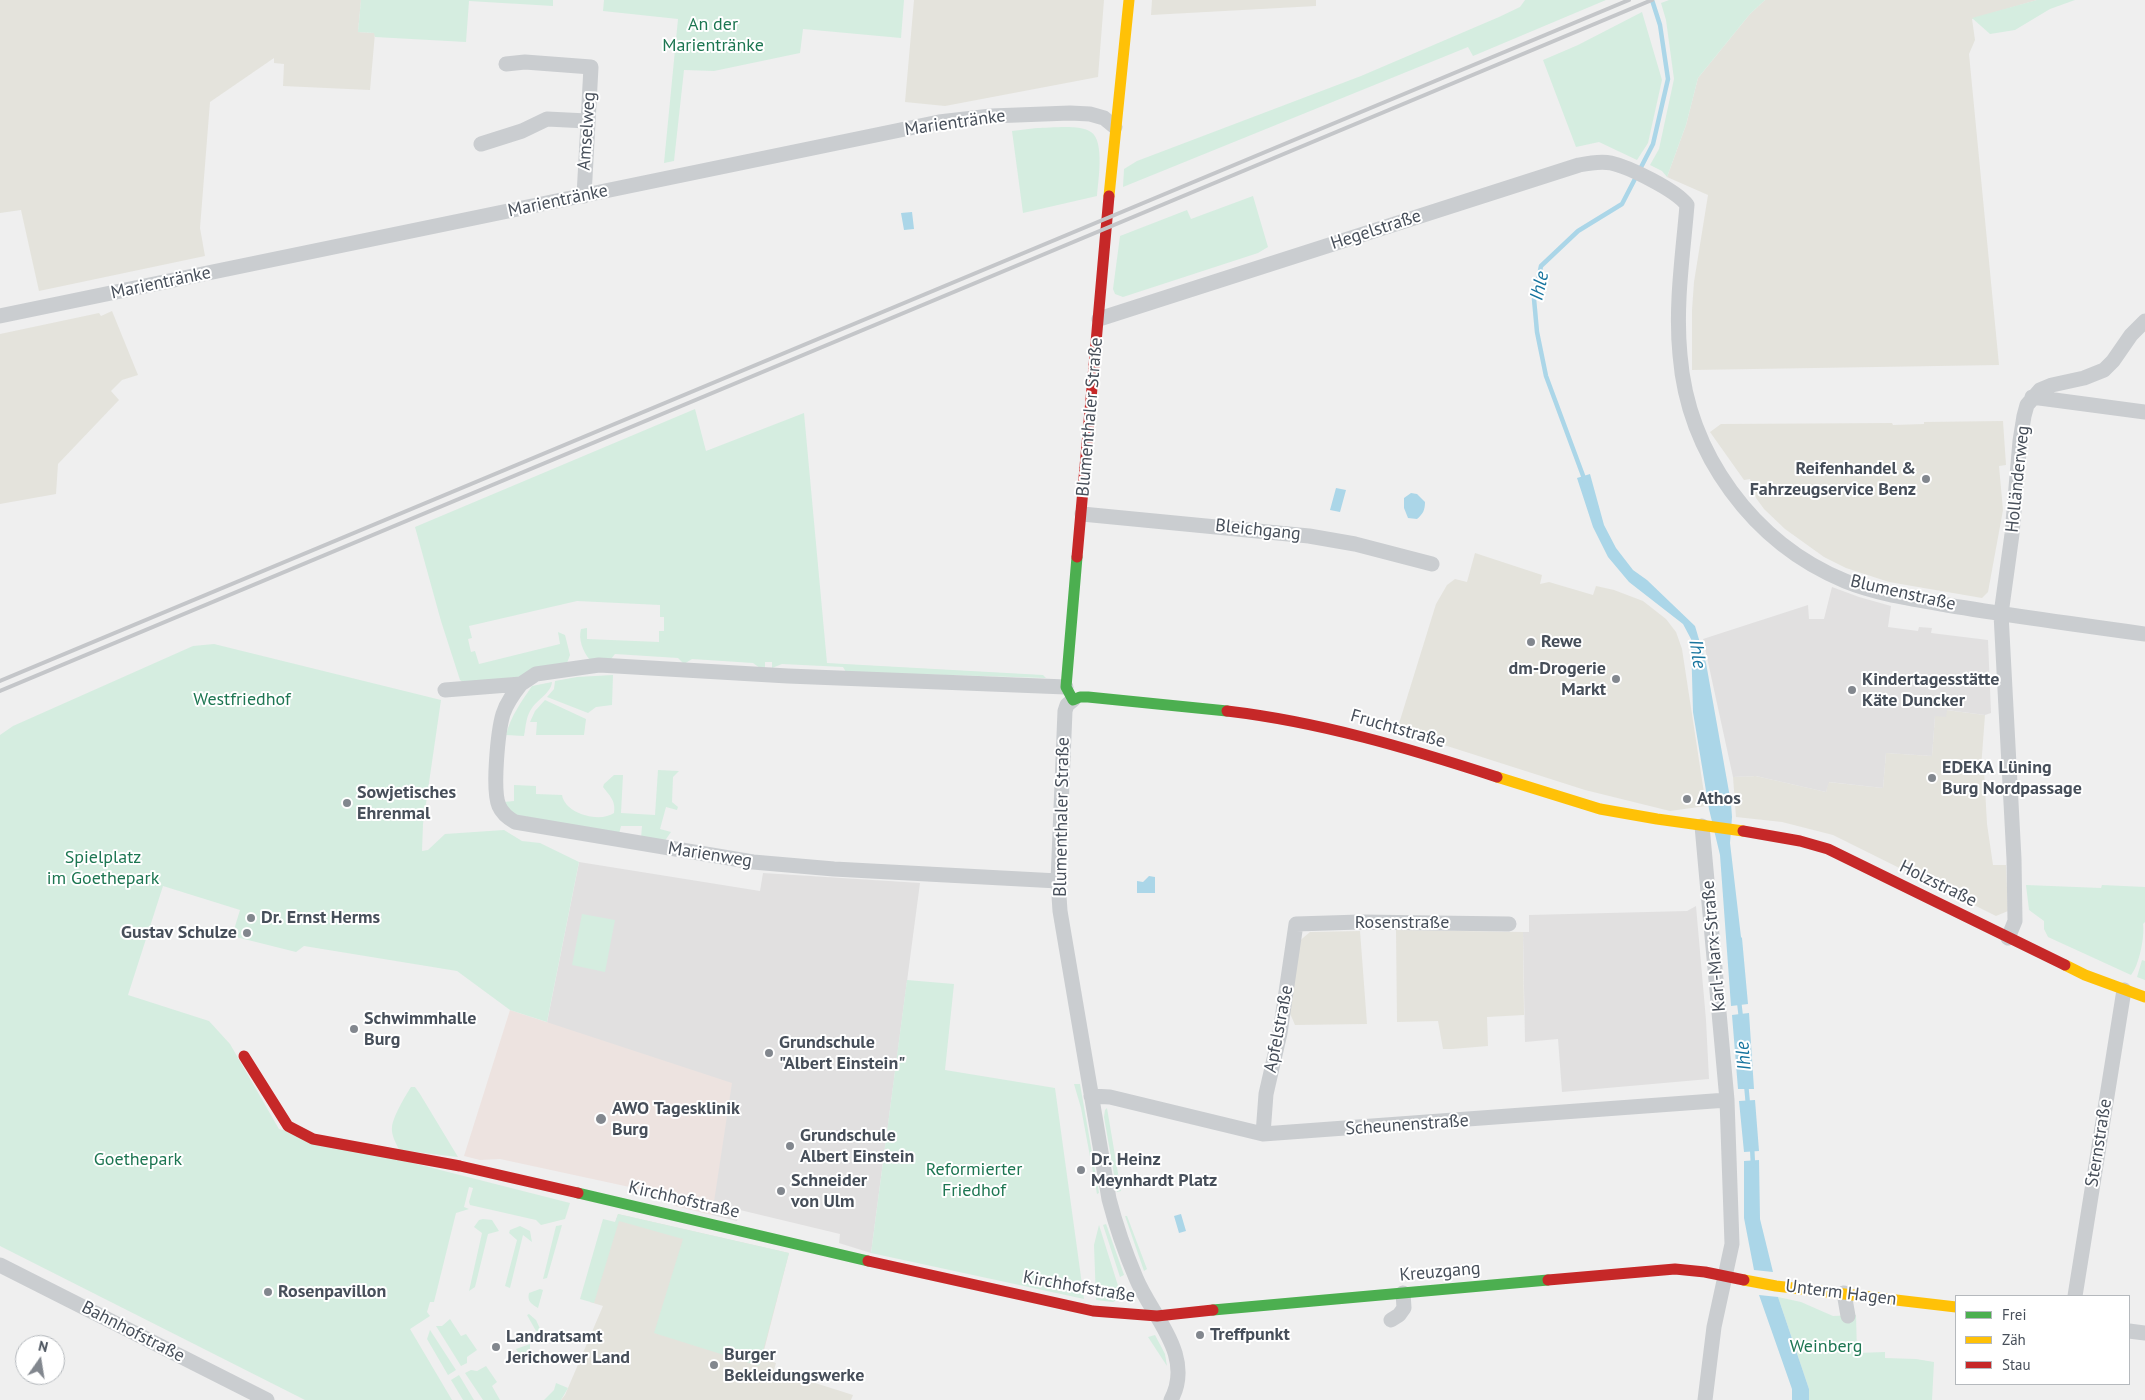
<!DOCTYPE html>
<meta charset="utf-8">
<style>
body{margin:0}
#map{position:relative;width:2145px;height:1400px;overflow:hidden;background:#efefef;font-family:"PT Sans",sans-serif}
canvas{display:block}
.legend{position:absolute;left:1955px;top:1295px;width:175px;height:90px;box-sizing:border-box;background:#fff;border:1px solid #b5b9bd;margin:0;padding:6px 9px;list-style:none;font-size:15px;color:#474f5a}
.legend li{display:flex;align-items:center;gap:10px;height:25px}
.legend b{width:25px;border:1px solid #b5b9bd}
.north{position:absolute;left:15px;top:1335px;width:50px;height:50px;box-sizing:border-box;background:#fff;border:1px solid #b5b9bd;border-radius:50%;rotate:13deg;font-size:14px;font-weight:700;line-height:20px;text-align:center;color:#474f5a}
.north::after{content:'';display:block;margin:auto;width:18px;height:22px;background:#82878e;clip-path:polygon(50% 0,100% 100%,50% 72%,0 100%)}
</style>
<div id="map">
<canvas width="2145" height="1400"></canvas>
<ul class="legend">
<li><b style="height:6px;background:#4caf50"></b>Frei</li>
<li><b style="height:6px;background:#ffc107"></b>Zäh</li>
<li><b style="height:6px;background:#c62828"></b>Stau</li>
</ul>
<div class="north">N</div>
</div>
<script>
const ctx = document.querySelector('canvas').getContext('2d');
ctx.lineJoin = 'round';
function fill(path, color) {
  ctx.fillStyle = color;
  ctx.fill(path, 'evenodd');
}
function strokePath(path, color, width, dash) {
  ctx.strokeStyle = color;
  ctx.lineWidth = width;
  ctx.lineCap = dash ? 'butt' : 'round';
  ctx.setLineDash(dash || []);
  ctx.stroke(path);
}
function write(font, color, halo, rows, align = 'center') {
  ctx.font = font + ' "PT Sans",sans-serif';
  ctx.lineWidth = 4;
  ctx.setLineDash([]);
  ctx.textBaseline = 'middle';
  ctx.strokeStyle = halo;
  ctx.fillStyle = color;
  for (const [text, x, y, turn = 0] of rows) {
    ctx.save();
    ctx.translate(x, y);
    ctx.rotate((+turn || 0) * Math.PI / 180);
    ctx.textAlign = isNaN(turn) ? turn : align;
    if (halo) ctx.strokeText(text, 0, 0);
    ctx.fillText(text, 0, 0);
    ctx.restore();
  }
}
fill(new Path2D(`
 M 0,0 L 361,0 L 358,32 L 375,33 L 370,90 L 283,86 L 284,64 L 274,63 L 274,58 L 210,102 L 200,228 L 205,256 L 39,291 L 21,210 L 0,213 Z
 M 914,0 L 1104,0 L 1098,77 L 945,106 L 905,102 Z
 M 1152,0 L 1316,0 L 1316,6 L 1151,15 Z
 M 1765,0 L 2037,0 L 1972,19 L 1975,40 L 1969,54 L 1999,365 L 1692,370 L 1692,310 L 1694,282 L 1708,195 L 1667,177 L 1686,125 L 1698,78 L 1750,14 Z
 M 112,311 L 138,375 L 122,380 L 111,391 L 119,400 L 58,464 L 56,494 L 0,504 L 0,334 L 99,313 L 101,316 Z
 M 2003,421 L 2006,465 L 1999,466 L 2003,510 L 1988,592 L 1982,598 L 1889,582 L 1846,568 L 1824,557 L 1785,529 L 1764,509 L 1756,498 L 1750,479 L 1744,480 L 1710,432 L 1721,424 L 1892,423 L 1893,425 L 1924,424 L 1924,422 Z
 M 1475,553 L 1542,575 L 1540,584 L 1549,582 L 1593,595 L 1596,586 L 1614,590 L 1643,601 L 1666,619 L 1676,632 L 1682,649 L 1706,806 L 1670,811 L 1585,790 L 1397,730 L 1436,604 L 1447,585 L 1455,579 L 1467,582 Z
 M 1946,710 L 1985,715 L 1981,768 L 1984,770 L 1987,824 L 1993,865 L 2006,865 L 2008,911 L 1996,916 L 1833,835 L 1782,822 L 1736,817 L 1733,777 L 1756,776 L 1826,792 L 1828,782 L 1883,788 L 1886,753 L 1932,756 L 1935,716 Z
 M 1396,930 L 1523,932 L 1524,1015 L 1487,1017 L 1488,1046 L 1452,1049 L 1443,1049 L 1438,1021 L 1397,1022 Z
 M 1360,931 L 1367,1024 L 1295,1025 L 1289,1011 L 1297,943 L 1310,932 Z
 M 618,1214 L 789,1253 L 762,1358 L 776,1363 L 774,1370 L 853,1395 L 851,1400 L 561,1400 L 565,1395 L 603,1306 L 590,1302 Z`), '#e4e3dc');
fill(new Path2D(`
 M 1832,587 L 1859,597 L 1891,606 L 1888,627 L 1918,631 L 1919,627 L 1932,628 L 1931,633 L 1988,640 L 1991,713 L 1985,715 L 1947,710 L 1946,717 L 1935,716 L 1932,756 L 1886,753 L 1883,788 L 1829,782 L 1826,792 L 1756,776 L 1733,777 L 1703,639 L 1808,605 L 1809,619 L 1824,619 Z
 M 579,862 L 760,891 L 763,873 L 920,883 L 871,1253 L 839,1243 L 840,1234 L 740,1210 L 737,1221 L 712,1215 L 547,1022 Z
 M 1696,906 L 1706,1020 L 1709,1079 L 1562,1092 L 1558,1039 L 1525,1042 L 1523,932 L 1529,932 L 1529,915 L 1687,911 Z`), '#e1e0e0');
fill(new Path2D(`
 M 510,1010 L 732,1083 L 712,1215 L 675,1206 L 662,1194 L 500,1159 L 480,1160 L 464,1156 Z`), '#ede3e0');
fill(new Path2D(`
 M 361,0 L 553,0 L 553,6 L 469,1 L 466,42 L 375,37 L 374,33 L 358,32 Z
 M 604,0 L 904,0 L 901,38 L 803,29 L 800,53 L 714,71 L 684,70 L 674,161 L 664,163 L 678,19 L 603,11 Z
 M 1525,0 L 1606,0 L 1473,56 L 1468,47 L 1123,187 L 1124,169 L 1137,161 L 1361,76 L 1499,17 L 1520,7 Z
 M 1669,0 L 1765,0 L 1750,14 L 1698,78 L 1686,125 L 1667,177 L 1662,171 L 1650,165 L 1659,149 L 1674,79 L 1666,20 L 1661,3 Z
 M 2037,0 L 2075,0 L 2050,9 L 2015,30 L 1990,34 L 1972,18 Z
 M 1642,12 L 1662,80 L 1648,143 L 1637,160 L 1599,142 L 1576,147 L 1543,60 L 1578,45 Z
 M 1037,128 C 1051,128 1080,124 1091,132 C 1105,141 1098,182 1097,196 L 1023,213 L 1012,131 Z
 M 1253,196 L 1268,247 L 1258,253 L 1123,297 L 1115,294 L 1113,289 L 1120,236 L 1187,210 L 1191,219 Z
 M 695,409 L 706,451 L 804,413 L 827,663 L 1043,675 L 1046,678 L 846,672 L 843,667 L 782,664 L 772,668 L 772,662 L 765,662 L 765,668 L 760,668 L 753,663 L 692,659 L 684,664 L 678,658 L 615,654 L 611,659 L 590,660 C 583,652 578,639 581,629 L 587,628 L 587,639 L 659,642 L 659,631 L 664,631 L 664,617 L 660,617 L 660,605 L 577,601 L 469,626 L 472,638 L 468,639 L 471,652 L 475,651 L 479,664 L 560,644 L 558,632 L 565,635 L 570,655 L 567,663 L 520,677 L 463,682 L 460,680 L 441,621 L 415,527 Z
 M 214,644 L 441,700 L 423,824 L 422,851 L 428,850 L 445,834 L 504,830 L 522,841 L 540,843 L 579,862 L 547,1022 L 510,1010 L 457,971 L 304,946 L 296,952 L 232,936 L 240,910 L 163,886 L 128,995 L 209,1021 L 230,1044 L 279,1129 L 570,1203 L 565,1219 L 541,1225 L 536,1220 L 470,1205 L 469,1202 L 473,1188 L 469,1187 L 464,1207 L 469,1209 L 456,1213 L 434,1302 L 430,1302 L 427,1312 L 430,1316 L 410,1329 L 452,1400 L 305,1400 L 0,1246 L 0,735 L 13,726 L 193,646 Z
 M 613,675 L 612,705 L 596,707 L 588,713 L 547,697 L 554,689 L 555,681 L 577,677 Z
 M 552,682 C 551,693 538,699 532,708 C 526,716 526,725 524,736 L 506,735 C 511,716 521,702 532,686 Z
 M 545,700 L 586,719 L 584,735 L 536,735 L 537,722 L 530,722 L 535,711 Z
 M 658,770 L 679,771 L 673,777 L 672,802 L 678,807 L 677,810 L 666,807 L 660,829 L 671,832 L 664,842 L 641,838 L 642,826 L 621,826 L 619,834 L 517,815 L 511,812 L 504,802 L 514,801 L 514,785 L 536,786 L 536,794 L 562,795 C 565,814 600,823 614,813 C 616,801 610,796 603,787 L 604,784 L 614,775 L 623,775 L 621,813 L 655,815 Z
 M 2026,885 L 2101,888 L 2102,885 L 2145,887 L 2145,922 L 2143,924 C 2145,936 2139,966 2131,975 L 2048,937 L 2044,929 L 2044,921 L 2029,910 Z
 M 582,914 L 615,920 L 605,972 L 572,965 Z
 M 2142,960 L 2145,961 L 2145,980 L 2137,977 Z
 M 907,980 L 954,984 L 945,1070 L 1055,1088 L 1084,1299 L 871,1253 Z
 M 1074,1084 L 1080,1084 L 1099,1193 L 1097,1194 L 1081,1108 Z
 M 411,1087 L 415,1087 L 420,1094 L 458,1157 L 399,1150 C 396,1143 391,1135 392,1127 C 393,1117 405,1096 411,1087 Z
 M 1107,1108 L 1121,1191 L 1117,1192 L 1104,1117 L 1105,1110 Z
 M 618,1214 L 789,1253 L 759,1366 L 654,1333 L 683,1239 L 619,1221 L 594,1303 L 580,1299 L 603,1219 L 615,1222 Z
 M 1125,1216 L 1127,1216 L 1147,1269 L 1144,1271 Z
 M 483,1219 L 492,1220 L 499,1231 L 488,1234 L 475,1287 L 469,1291 L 482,1233 L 474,1227 L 479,1220 Z
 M 1106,1224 L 1124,1275 L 1120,1277 L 1103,1225 Z
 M 562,1225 L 547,1278 L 543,1279 L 556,1226 Z
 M 1099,1225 L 1120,1292 L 1119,1299 L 1113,1302 L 1096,1300 L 1094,1245 Z
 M 520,1226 L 530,1231 L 532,1242 L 523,1235 L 510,1288 L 505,1286 L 517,1240 L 509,1233 L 510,1230 Z
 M 540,1289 L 543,1290 L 538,1308 C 531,1304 527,1301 529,1293 Z
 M 1778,1297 L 1801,1302 L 1833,1316 L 1856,1315 L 1857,1353 L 1885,1352 L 1885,1358 L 1916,1359 L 1934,1362 L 1932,1400 L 1809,1400 L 1809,1389 Z
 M 529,1314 L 536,1320 L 542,1333 L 535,1334 L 536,1331 L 527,1315 Z
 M 450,1319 L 461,1336 L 466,1334 L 477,1350 L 467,1357 L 467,1363 L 461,1366 L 436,1326 L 442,1326 Z
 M 430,1330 L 456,1370 L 448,1375 L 427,1339 Z
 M 1155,1335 L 1165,1354 L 1167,1366 L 1148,1337 Z
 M 530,1344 L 530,1361 L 525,1364 L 516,1349 Z
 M 486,1366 L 497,1382 L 492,1386 L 500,1400 L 483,1400 L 465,1373 L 471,1370 L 477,1371 Z
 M 459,1375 L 474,1400 L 463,1400 L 451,1380 Z
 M 556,1383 L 568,1388 L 561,1400 L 544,1400 L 554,1390 Z`), '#d5ede0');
fill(new Path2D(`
 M 912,212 L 914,229 L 904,230 L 901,213 Z
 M 1590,474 L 1604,525 L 1616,548 L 1633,570 L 1647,580 L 1695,626 L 1706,663 L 1731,803 L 1732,817 L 1730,843 L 1741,937 L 1742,938 L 1748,1004 L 1731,1006 L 1720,855 L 1709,809 L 1693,712 L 1691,639 L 1683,624 L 1629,582 L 1608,557 L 1593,527 L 1577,478 Z
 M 1336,488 L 1346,490 L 1340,512 L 1330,510 Z
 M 1411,493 L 1417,494 L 1425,502 C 1425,510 1423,514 1417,519 L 1408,518 L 1404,508 L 1404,498 Z
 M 1149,876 L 1155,877 L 1155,893 L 1137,893 L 1137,881 L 1143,882 Z
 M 1749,1013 L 1754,1089 L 1738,1089 L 1732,1015 Z
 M 1755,1100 L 1759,1151 L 1744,1152 L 1739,1101 Z
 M 1759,1160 L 1760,1219 L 1773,1272 L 1754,1270 L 1744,1218 L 1744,1161 Z
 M 1181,1214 L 1186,1231 L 1179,1233 L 1174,1216 Z
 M 1759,1295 L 1778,1297 L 1809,1389 L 1809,1400 L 1792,1400 L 1792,1389 Z`), '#abd6e8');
strokePath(new Path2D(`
 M 1585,481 L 1546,376 L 1537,332 L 1534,299 L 1541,266 L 1578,231 L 1622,204 L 1653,144 L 1668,79 L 1660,25 L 1652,0
 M 1739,1001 L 1741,1018
 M 1746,1083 L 1748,1105
 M 1752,1146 L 1753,1165`), '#abd6e8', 4.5);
strokePath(new Path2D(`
 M 506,64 L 525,62 L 591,67 L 584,196
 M 481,144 L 522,131 L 547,119 L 587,121
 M 0,316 L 939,122 L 991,116 L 1070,113 L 1090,114 L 1104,118 L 1115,127
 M 1099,319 L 1579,165 C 1589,163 1601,161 1611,163 C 1629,167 1676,190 1687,205 C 1683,254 1675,305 1680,355 C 1688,454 1753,543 1845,581 C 1877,594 1913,599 1947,605 C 2013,616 2079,625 2145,634
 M 2032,397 L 2145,412
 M 1082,514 L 1309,536 L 1355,544 L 1432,564
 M 521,684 C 514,693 507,702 503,714 C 498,731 492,790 499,806 C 502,813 508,818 515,822 L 753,862 L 834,869 L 1058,881
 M 445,690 L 521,684 L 536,674 L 599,665 L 788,676 L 1066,687
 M 1073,700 L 1067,705 L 1065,711 L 1058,881 L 1060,911 L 1109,1199 C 1116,1226 1125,1252 1136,1278 C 1152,1317 1195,1355 1171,1400
 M 1702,826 L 1727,1100 L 1732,1244 L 1714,1327 L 1705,1400
 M 2008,938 L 2015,921 L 2014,859 L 2001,614 L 2012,534 L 2020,441 L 2024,416 L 2027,405 L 2040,390 L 2052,385 L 2084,378 L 2104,370 L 2113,361 L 2131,335 L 2145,321
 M 1091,1096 L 1110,1097 L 1263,1134 L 1727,1100
 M 1263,1134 L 1266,1094 L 1280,1033 L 1296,924 L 1360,922 L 1509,924
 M 0,1265 L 267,1400
 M 1844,1293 L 1848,1316
 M 2075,1296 L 2124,990
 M 1391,1320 L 1399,1315 L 1404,1308 L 1403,1293
 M 2129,1331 L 2145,1333`), '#cacdd0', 15);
strokePath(new Path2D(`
 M 1077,557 L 1066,687 L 1073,700 L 1080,697 L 1088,697 L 1227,711
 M 578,1193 L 868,1261
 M 1213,1310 L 1548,1280`), '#4caf50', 11);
strokePath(new Path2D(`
 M 1109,196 L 1129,0
 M 1497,777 L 1600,809 L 1657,819 L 1743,831
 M 2065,965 L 2085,975 L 2145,997
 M 1744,1280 L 1776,1286 L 1956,1307`), '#ffc107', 11);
strokePath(new Path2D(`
 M 1077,557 L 1109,196
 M 1227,711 C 1320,722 1408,748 1497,777
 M 1743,831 L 1800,841 L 1828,849 L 2065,965
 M 244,1056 L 288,1126 L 313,1139 L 460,1166 L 578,1193
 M 868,1261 L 1093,1311 L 1157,1316 L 1213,1310
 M 1548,1280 L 1675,1269 L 1705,1272 L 1744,1280`), '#c62828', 11);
strokePath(new Path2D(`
 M 0,681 L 1629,0
 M 0,691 L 1652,0`), '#c4c6c9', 4);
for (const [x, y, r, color] of [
 [1926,479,5,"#82878e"],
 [1531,642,5,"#82878e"],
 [1616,679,5,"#82878e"],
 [1852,690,5,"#82878e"],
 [1932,778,5,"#82878e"],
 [1687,799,5,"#82878e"],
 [347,803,5,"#82878e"],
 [251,918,5,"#82878e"],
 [247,933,5,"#82878e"],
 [354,1029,5,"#82878e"],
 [769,1053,5,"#82878e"],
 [601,1119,6,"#82878e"],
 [790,1146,5,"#82878e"],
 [1081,1170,5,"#82878e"],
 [781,1191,5,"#82878e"],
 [268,1292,5,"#82878e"],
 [1200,1335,5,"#82878e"],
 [496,1347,5,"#82878e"],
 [714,1365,5,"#82878e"]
]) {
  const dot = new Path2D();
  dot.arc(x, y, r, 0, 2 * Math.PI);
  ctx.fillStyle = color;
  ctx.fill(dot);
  strokePath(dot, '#fff', 2);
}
write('18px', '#1d7652', '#fff', [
 ["An der",713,25],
 ["Marientränke",713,46],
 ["Westfriedhof",242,700],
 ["Spielplatz",103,858],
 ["im Goethepark",103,879],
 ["Goethepark",138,1160],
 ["Reformierter",974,1170],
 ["Friedhof",974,1191],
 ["Weinberg",1826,1347]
]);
write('18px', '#474f5a', '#fff', [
 ["Marientränke",955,123,-8],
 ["Amselweg",587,131,-86],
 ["Marientränke",558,201,-12],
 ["Hegelstraße",1376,230,-18],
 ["Marientränke",161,283,-12],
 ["Blumenthaler Straße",1090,417,-85],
 ["Holländerweg",2018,479,-84],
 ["Bleichgang",1258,530,6],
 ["Blumenstraße",1903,593,13],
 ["Fruchtstraße",1398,729,16],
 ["Blumenthaler Straße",1062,817,-89],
 ["Marienweg",710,855,9],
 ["Holzstraße",1938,884,26],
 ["Rosenstraße",1402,923],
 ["Karl-Marx-Straße",1714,946,-95],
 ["Apfelstraße",1279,1029,-79],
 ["Scheunenstraße",1407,1125,-4],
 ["Sternstraße",2099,1143,-81],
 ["Kirchhofstraße",684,1200,13],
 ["Kreuzgang",1440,1272,-5],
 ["Kirchhofstraße",1079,1287,10],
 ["Unterm Hagen",1841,1293,7],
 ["Bahnhofstraße",133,1332,27]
]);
write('bold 18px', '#474f5a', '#fff', [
 ["Reifenhandel &",1916,469,"right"],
 ["Fahrzeugservice Benz",1916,490,"right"],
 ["Rewe",1541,642],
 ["dm-Drogerie",1606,669,"right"],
 ["Markt",1606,690,"right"],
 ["Kindertagesstätte",1862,680],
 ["Käte Duncker",1862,701],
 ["EDEKA Lüning",1942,768],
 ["Burg Nordpassage",1942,789],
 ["Sowjetisches",357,793],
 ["Ehrenmal",357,814],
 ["Athos",1697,799],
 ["Dr. Ernst Herms",261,918],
 ["Gustav Schulze",237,933,"right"],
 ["Schwimmhalle",364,1019],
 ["Burg",364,1040],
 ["Grundschule",779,1043],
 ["\"Albert Einstein\"",779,1064],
 ["AWO Tagesklinik",612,1109],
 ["Burg",612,1130],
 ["Grundschule",800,1136],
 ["Albert Einstein",800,1157],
 ["Dr. Heinz",1091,1160],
 ["Meynhardt Platz",1091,1181],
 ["Schneider",791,1181],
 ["von Ulm",791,1202],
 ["Rosenpavillon",278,1292],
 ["Treffpunkt",1210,1335],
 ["Landratsamt",506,1337],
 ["Jerichower Land",506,1358],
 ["Burger",724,1355],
 ["Bekleidungswerke",724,1376]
], 'left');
write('italic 19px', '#16749e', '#fff', [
 ["Ihle",1540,286,-77],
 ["Ihle",1697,654,81],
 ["Ihle",1744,1056,-95]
]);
</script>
